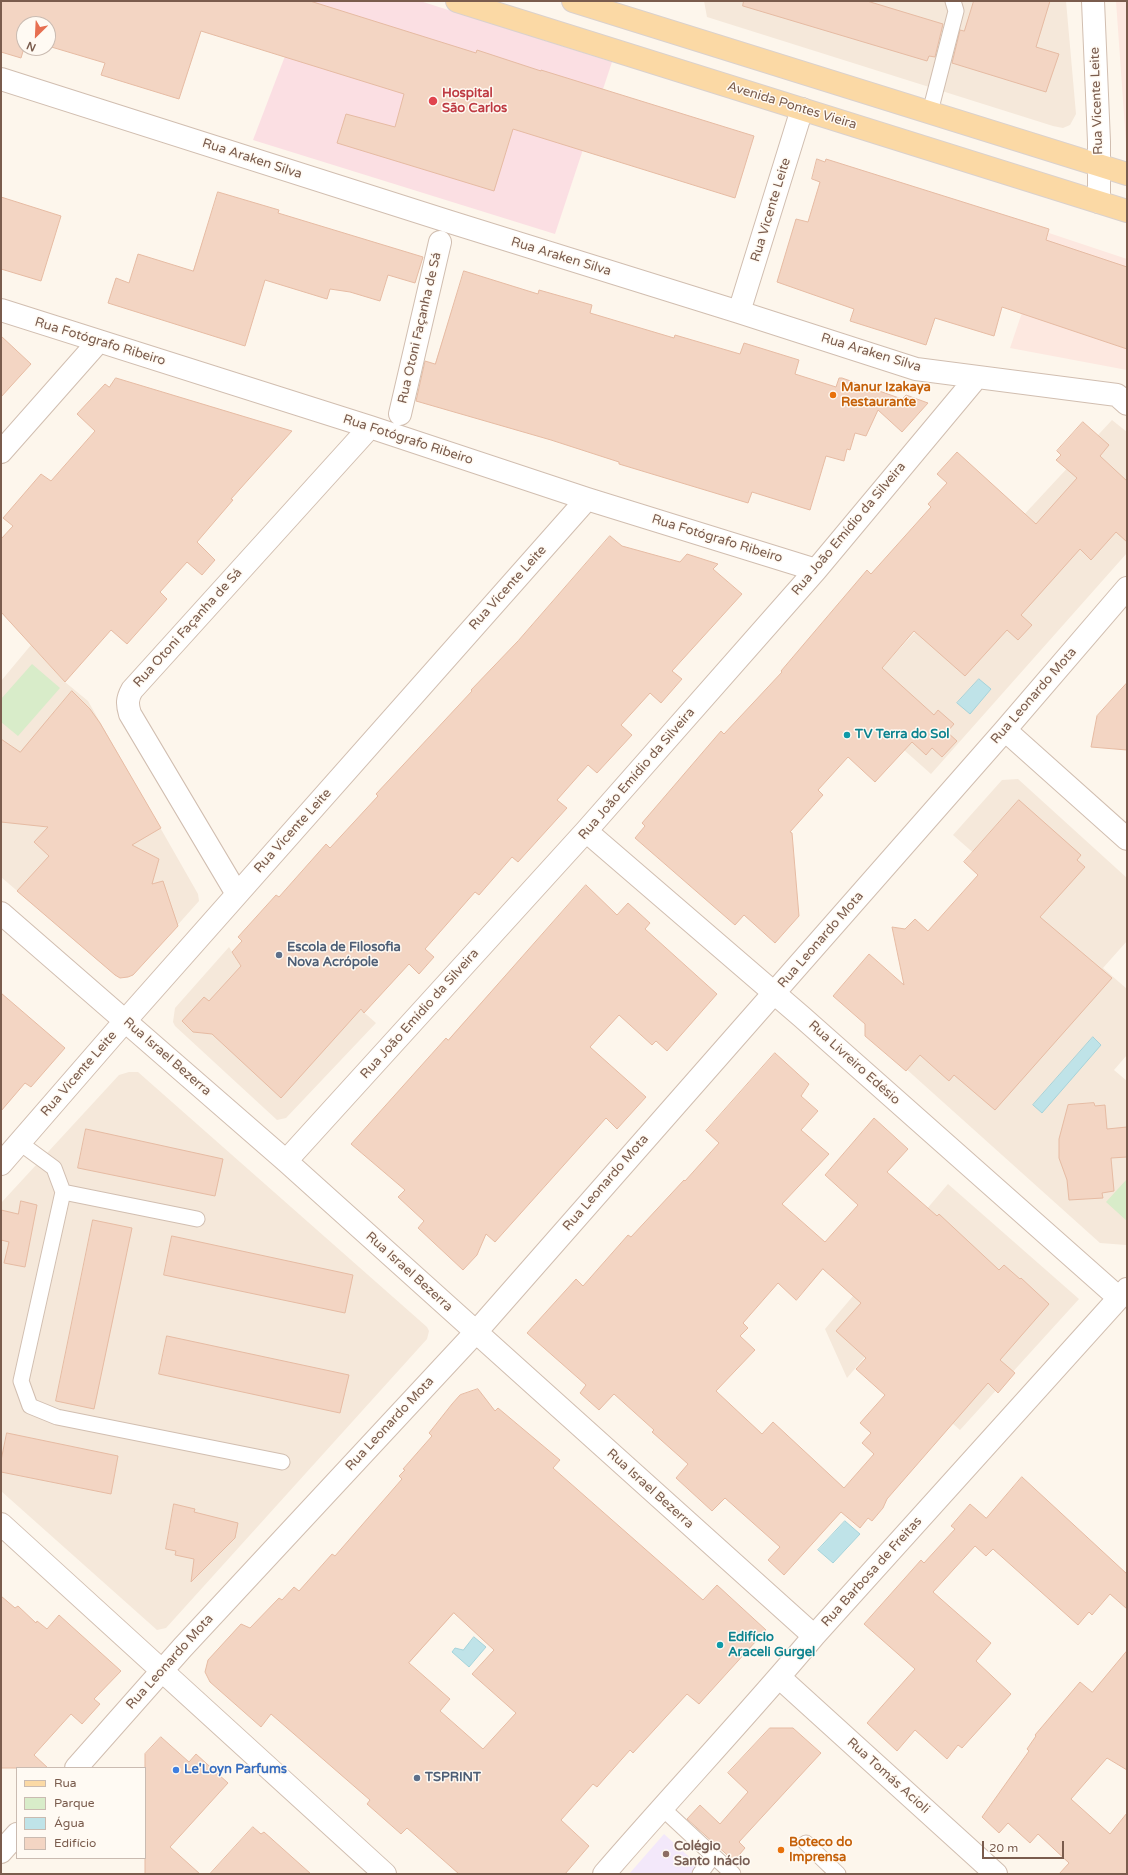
<!DOCTYPE html>
<meta charset="utf-8">
<style>
body{margin:0}
#map{position:relative;width:1128px;height:1875px;overflow:hidden;background:#fdf6ec;font-family:"Varela Round",sans-serif}
canvas{display:block}
.frame{position:absolute;inset:0;border:2px solid #7a5c4d;pointer-events:none}
.legend{position:absolute;left:16px;top:1767px;width:130px;height:92px;box-sizing:border-box;background:#fffaf3;border:1px solid #cabbb1;margin:0;padding:5px 7px;list-style:none;font-size:12px;color:#7a5c4d}
.legend li{display:flex;align-items:center;gap:8px;height:20px}
.legend b{width:20px;border:1px solid #cabbb1}
.north{position:absolute;left:16px;top:16px;width:40px;height:40px;box-sizing:border-box;background:#fffaf3;border:1px solid #cabbb1;border-radius:50%;rotate:204deg;font-size:11px;font-weight:700;line-height:16px;text-align:center;color:#7a5c4d}
.north::after{content:'';display:block;margin:auto;width:14px;height:18px;background:#e76f51;clip-path:polygon(50% 0,100% 100%,50% 72%,0 100%)}
.scale{position:absolute;left:982px;top:1841px;width:82px;height:18px;box-sizing:border-box;border:2px solid #7a5c4d;border-top:0;padding-left:5px;font-size:12px;line-height:14px;white-space:nowrap;color:#7a5c4d;-webkit-text-stroke:3px #fffaf3;paint-order:stroke}
</style>
<div id="map">
<canvas width="1128" height="1875"></canvas>
<div class="frame"></div>
<ul class="legend">
<li><b style="height:5px;background:#fbd9a5"></b>Rua</li>
<li><b style="height:11px;background:#d8ecc9"></b>Parque</li>
<li><b style="height:11px;background:#bfe3e8"></b>Água</li>
<li><b style="height:11px;background:#f3d5c3"></b>Edifício</li>
</ul>
<div class="north">N</div>
<div class="scale">20 m</div>
</div>
<script>
const ctx = document.querySelector('canvas').getContext('2d');
ctx.lineJoin = 'round';
function fill(path, color) {
  ctx.fillStyle = color;
  ctx.fill(path, 'evenodd');
}
function strokePath(path, color, width, dash) {
  ctx.strokeStyle = color;
  ctx.lineWidth = width;
  ctx.lineCap = dash ? 'butt' : 'round';
  ctx.setLineDash(dash || []);
  ctx.stroke(path);
}
function write(font, color, halo, rows, align = 'center') {
  ctx.font = font + ' "Varela Round",sans-serif';
  ctx.lineWidth = 3;
  ctx.setLineDash([]);
  ctx.textBaseline = 'middle';
  ctx.strokeStyle = halo;
  ctx.fillStyle = color;
  for (const [text, x, y, turn = 0] of rows) {
    ctx.save();
    ctx.translate(x, y);
    ctx.rotate((+turn || 0) * Math.PI / 180);
    ctx.textAlign = isNaN(turn) ? turn : align;
    if (halo) ctx.strokeText(text, 0, 0);
    ctx.fillText(text, 0, 0);
    ctx.restore();
  }
}
fill(new Path2D(`
 M 704,1 L 1066,1 L 1076,114 L 1070,125 L 1063,128 L 1053,126 L 707,17 Z
 M 1112,420 L 1127,432 L 1127,553 L 931,774 L 850,702 Z
 M 31,645 L 65,682 L 88,701 L 198,894 L 199,901 L 133,975 L 119,977 L 115,975 L 1,877 L 1,681 Z
 M 1018,779 L 1127,878 L 1127,941 L 1103,968 L 1127,989 L 1127,1055 L 1114,1070 L 1127,1081 L 1126,1245 L 1100,1243 L 904,1067 L 1043,914 L 953,835 L 1002,780 Z
 M 229,947 L 273,1017 L 316,970 L 376,1023 L 286,1118 L 277,1120 L 175,1026 L 173,1022 L 175,1008 Z
 M 129,1072 L 138,1072 L 427,1327 L 429,1331 L 427,1339 L 166,1628 L 157,1630 L 1,1491 L 1,1203 L 119,1075 Z
 M 948,1184 L 1079,1299 L 960,1430 L 870,1351 L 847,1378 L 825,1329 Z`), '#f5e8da');
fill(new Path2D(`
 M 1116,1 L 1127,1 L 1127,143 L 1126,143 Z
 M 1049,233 L 1127,259 L 1127,370 L 1010,348 Z`), '#fde8e0');
fill(new Path2D(`
 M 664,1834 L 708,1874 L 629,1874 Z`), '#f3e8fa');
fill(new Path2D(`
 M 306,1 L 420,1 L 612,62 L 555,234 L 253,140 Z`), '#fbdfe3');
fill(new Path2D(`
 M 32,664 L 60,688 L 18,736 L 1,722 L 1,699 Z
 M 1127,1179 L 1127,1221 L 1106,1202 Z`), '#d8ecc9');
const water = new Path2D(`
 M 979,679 L 991,689 L 970,714 L 957,703 Z
 M 1093,1037 L 1101,1045 L 1042,1113 L 1033,1105 Z
 M 845,1521 L 860,1534 L 833,1563 L 818,1550 Z
 M 474,1637 L 486,1647 L 469,1667 L 452,1652 L 455,1648 L 463,1650 Z`);
fill(water, '#bfe3e8');
strokePath(water, '#a5d3da', 1);
const building = new Path2D(`
 M 1,1 L 310,1 L 476,53 L 477,50 L 541,71 L 541,70 L 754,136 L 735,198 L 513,129 L 494,191 L 337,143 L 346,114 L 395,127 L 404,94 L 201,31 L 179,99 L 101,75 L 105,63 L 48,46 L 48,24 L 24,24 L 24,48 L 21,58 L 1,52 Z
 M 744,1 L 867,1 L 943,24 L 935,57 L 929,56 L 927,61 L 743,6 Z
 M 974,1 L 1050,1 L 1036,47 L 1059,54 L 1046,92 L 952,63 L 960,30 L 964,31 Z
 M 817,159 L 825,162 L 826,159 L 1049,229 L 1046,240 L 1127,267 L 1127,349 L 1002,307 L 994,336 L 935,318 L 926,345 L 850,321 L 854,309 L 777,282 L 796,219 L 808,222 L 820,182 L 812,179 Z
 M 218,192 L 279,210 L 278,213 L 423,257 L 415,283 L 388,275 L 380,301 L 350,292 L 330,289 L 327,299 L 265,280 L 245,346 L 108,303 L 116,278 L 129,283 L 138,254 L 193,271 Z
 M 1,197 L 61,216 L 41,281 L 1,269 Z
 M 464,271 L 538,294 L 539,290 L 592,305 L 590,313 L 674,338 L 675,335 L 740,354 L 744,343 L 799,360 L 795,374 L 836,387 L 839,378 L 842,378 L 902,399 L 906,395 L 928,403 L 902,432 L 878,410 L 866,436 L 855,433 L 850,450 L 847,449 L 844,461 L 826,456 L 810,510 L 752,492 L 748,503 L 619,464 L 619,462 L 551,440 L 416,401 L 425,361 L 435,364 Z
 M 1,336 L 31,364 L 1,397 Z
 M 116,378 L 292,431 L 231,499 L 233,500 L 197,542 L 215,560 L 202,575 L 187,562 L 160,592 L 167,599 L 127,644 L 111,630 L 65,682 L 1,612 L 1,539 L 13,526 L 3,518 L 41,474 L 51,481 L 95,431 L 77,414 L 105,384 L 109,387 Z
 M 1083,422 L 1109,445 L 1100,456 L 1127,481 L 1127,542 L 1116,532 L 1091,560 L 1080,549 L 1021,615 L 1032,625 L 1018,640 L 1007,630 L 965,676 L 914,631 L 882,668 L 934,715 L 938,710 L 954,724 L 947,732 L 957,741 L 942,757 L 932,748 L 926,755 L 912,742 L 875,782 L 848,757 L 818,790 L 823,795 L 790,832 L 792,833 L 799,916 L 775,943 L 744,915 L 735,925 L 635,838 L 645,826 L 642,823 L 721,731 L 724,734 L 782,672 L 781,671 L 867,570 L 871,574 L 931,507 L 928,504 L 947,483 L 937,474 L 957,452 L 1036,524 L 1077,478 L 1056,460 L 1061,455 L 1057,451 Z
 M 610,536 L 622,546 L 680,562 L 687,554 L 718,564 L 713,569 L 742,594 L 672,671 L 682,679 L 661,703 L 650,693 L 621,725 L 632,735 L 597,773 L 588,765 L 557,800 L 567,808 L 518,862 L 512,857 L 479,895 L 475,892 L 425,949 L 434,957 L 419,974 L 409,964 L 364,1013 L 361,1009 L 281,1098 L 212,1034 L 193,1032 L 182,1021 L 204,997 L 209,1001 L 241,966 L 232,952 L 242,941 L 238,937 L 276,895 L 279,897 L 326,844 L 330,848 L 378,796 L 376,794 L 472,691 L 471,690 L 518,641 Z
 M 1127,683 L 1127,750 L 1091,747 L 1097,716 Z
 M 72,691 L 90,709 L 100,723 L 161,828 L 132,845 L 159,859 L 152,884 L 163,881 L 178,926 L 133,975 L 128,977 L 120,978 L 115,975 L 17,891 L 49,856 L 34,842 L 48,827 L 1,822 L 1,739 L 20,752 Z
 M 1019,800 L 1081,855 L 1077,860 L 1085,867 L 1040,917 L 1112,978 L 995,1110 L 954,1075 L 949,1081 L 920,1055 L 906,1071 L 865,1036 L 865,1024 L 833,996 L 869,954 L 904,985 L 892,927 L 905,929 L 915,919 L 928,931 L 978,875 L 964,862 Z
 M 586,885 L 617,915 L 628,903 L 650,923 L 645,929 L 717,994 L 667,1051 L 656,1041 L 652,1045 L 619,1015 L 590,1047 L 646,1097 L 617,1129 L 606,1118 L 495,1242 L 486,1234 L 477,1255 L 463,1270 L 418,1228 L 424,1221 L 398,1197 L 405,1190 L 351,1144 L 446,1038 L 448,1040 Z
 M 1,993 L 65,1048 L 31,1087 L 25,1083 L 1,1111 Z
 M 775,1053 L 809,1084 L 801,1096 L 818,1111 L 801,1130 L 829,1154 L 782,1204 L 825,1242 L 858,1205 L 825,1175 L 874,1118 L 908,1149 L 887,1172 L 937,1216 L 939,1214 L 999,1270 L 1004,1265 L 1020,1279 L 1021,1278 L 1049,1304 L 1000,1360 L 1015,1373 L 998,1393 L 988,1383 L 887,1499 L 883,1508 L 872,1521 L 868,1518 L 860,1528 L 841,1512 L 784,1575 L 768,1560 L 780,1547 L 725,1498 L 712,1511 L 676,1478 L 688,1464 L 652,1432 L 654,1430 L 614,1394 L 599,1410 L 580,1393 L 586,1385 L 527,1333 L 576,1279 L 583,1286 L 628,1235 L 631,1237 L 684,1180 L 685,1181 L 719,1143 L 706,1131 ZM 823,1269 L 861,1303 L 836,1331 L 866,1358 L 856,1369 L 885,1395 L 860,1423 L 871,1433 L 862,1443 L 874,1454 L 844,1488 L 773,1422 L 762,1434 L 716,1391 L 755,1350 L 740,1336 L 748,1328 L 743,1323 L 778,1283 L 796,1300 Z
 M 1094,1103 L 1095,1106 L 1105,1105 L 1107,1129 L 1127,1127 L 1127,1157 L 1111,1158 L 1114,1191 L 1102,1193 L 1103,1198 L 1069,1200 L 1067,1180 L 1059,1158 L 1059,1139 L 1068,1105 Z
 M 86,1129 L 223,1159 L 215,1196 L 78,1168 Z
 M 21,1201 L 37,1205 L 25,1267 L 4,1263 L 9,1242 L 1,1240 L 1,1210 L 18,1214 Z
 M 93,1220 L 132,1228 L 94,1409 L 56,1401 Z
 M 172,1236 L 353,1275 L 345,1313 L 164,1275 Z
 M 167,1336 L 349,1375 L 340,1413 L 159,1374 Z
 M 478,1389 L 495,1411 L 498,1408 L 560,1460 L 553,1468 L 703,1600 L 717,1585 L 766,1630 L 699,1704 L 687,1694 L 633,1753 L 630,1750 L 597,1787 L 593,1784 L 561,1820 L 589,1846 L 565,1874 L 459,1874 L 407,1828 L 401,1834 L 367,1804 L 370,1800 L 271,1714 L 261,1727 L 210,1682 L 205,1672 L 208,1660 L 241,1624 L 250,1628 L 279,1598 L 282,1600 L 294,1587 L 299,1591 L 332,1554 L 335,1556 L 402,1479 L 399,1476 L 405,1470 L 403,1469 L 432,1436 L 429,1433 L 452,1404 L 460,1395 ZM 454,1613 L 494,1650 L 472,1674 L 516,1713 L 483,1749 L 440,1711 L 450,1699 L 409,1663 Z
 M 7,1433 L 118,1456 L 111,1494 L 1,1472 L 1,1461 Z
 M 1022,1477 L 1127,1574 L 1127,1609 L 1110,1594 L 1092,1615 L 1089,1612 L 1078,1625 L 993,1549 L 986,1556 L 975,1546 L 933,1592 L 991,1643 L 976,1661 L 1011,1694 L 962,1748 L 958,1745 L 947,1759 L 915,1730 L 897,1751 L 867,1723 L 915,1669 L 864,1624 L 921,1560 L 924,1563 L 955,1529 L 951,1526 L 970,1504 L 986,1518 Z
 M 174,1504 L 195,1509 L 194,1512 L 238,1523 L 235,1538 L 191,1582 L 194,1559 L 175,1555 L 176,1551 L 166,1549 Z
 M 1,1596 L 15,1608 L 18,1606 L 36,1623 L 37,1621 L 47,1629 L 59,1615 L 121,1671 L 94,1699 L 100,1704 L 82,1724 L 71,1714 L 34,1755 L 48,1768 L 1,1768 Z
 M 1127,1651 L 1127,1770 L 1107,1758 L 1071,1799 L 1110,1834 L 1127,1813 L 1127,1874 L 1059,1874 L 1069,1863 L 1038,1834 L 1030,1843 L 1008,1823 L 999,1833 L 982,1817 L 1029,1751 L 1027,1749 L 1036,1736 L 1035,1735 L 1080,1682 L 1092,1692 Z
 M 770,1728 L 793,1728 L 821,1753 L 739,1842 L 745,1848 L 734,1861 L 687,1819 L 700,1805 L 720,1824 L 748,1792 L 728,1773 Z
 M 161,1737 L 189,1762 L 196,1754 L 228,1783 L 170,1847 L 200,1874 L 145,1874 L 145,1754 Z
 M 253,1827 L 261,1834 L 264,1832 L 311,1874 L 210,1874 Z`);
fill(building, '#f3d5c3');
strokePath(building, '#e6bba3', 1);
const service = new Path2D(`
 M 930,112 L 956,11 L 953,1
 M 20,1143 L 54,1168 L 63,1192 L 21,1381 L 30,1406 L 57,1417 L 282,1462
 M 63,1192 L 197,1219
 M 661,1807 L 733,1874
 M 806,1843 L 838,1874
 M 700,1874 L 713,1856`);
const minor = new Path2D(`
 M 1093,1 L 1099,142 L 1099,202
 M 1,79 L 447,221 L 739,312 L 916,369 L 1117,395 L 1127,404
 M 1,310 L 370,427 L 587,499 L 816,570
 M 739,312 L 802,109
 M 400,414 L 440,242
 M 1,452 L 99,341
 M 1005,730 L 1127,839
 M 586,831 L 802,1017 L 1119,1298
 M 237,894 L 130,714 C 127,704 127,699 132,690 L 370,427
 M 1,913 L 286,1161 L 814,1636
 M 286,1161 L 586,831 L 816,570 L 977,377
 M 1,1164 L 125,1021 L 587,499
 M 1,1524 L 385,1874
 M 779,1677 L 996,1874
 M 76,1768 L 183,1647 L 476,1332 L 1005,730 L 1127,588
 M 1,1852 L 17,1834
 M 604,1874 C 673,1794 746,1717 814,1636 L 1127,1289`);
const primary = new Path2D(`
 M 457,1 L 1127,211
 M 573,1 L 1127,174`);
strokePath(service, '#d1beb0', 17);
strokePath(minor, '#d1beb0', 24);
strokePath(primary, '#dad1cd', 24);
strokePath(service, '#fff', 15);
strokePath(minor, '#fff', 22);
strokePath(primary, '#fbd9a5', 22);
for (const [x, y, r, color] of [
 [433,101,5,"#e0444e"],
 [833,395,4,"#e8710a"],
 [847,735,4,"#0f9aa8"],
 [279,955,4,"#5c6f8a"],
 [720,1645,4,"#0f9aa8"],
 [176,1770,4,"#3f7fe0"],
 [417,1778,4,"#5c6f8a"],
 [781,1850,4,"#e8710a"],
 [666,1854,4,"#8d6e63"]
]) {
  const dot = new Path2D();
  dot.arc(x, y, r, 0, 2 * Math.PI);
  ctx.fillStyle = color;
  ctx.fill(dot);
  strokePath(dot, '#fffaf3', 1.5);
}
write('bold 13px', '#be3a42', '#fffaf3', [
 ["Hospital",442,94],
 ["São Carlos",442,109]
], 'left');
write('13px', '#7a5c4d', '#fffaf3', [
 ["Rua Vicente Leite",1097,101,-92],
 ["Avenida Pontes Vieira",792,106,17],
 ["Rua Araken Silva",252,159,18],
 ["Rua Vicente Leite",771,210,-73],
 ["Rua Araken Silva",561,257,17],
 ["Rua Otoni Façanha de Sá",420,328,-77],
 ["Rua Fotógrafo Ribeiro",100,342,17],
 ["Rua Araken Silva",871,353,17],
 ["Rua Fotógrafo Ribeiro",408,440,18],
 ["Rua João Emídio da Silveira",849,529,-50],
 ["Rua Fotógrafo Ribeiro",717,539,17],
 ["Rua Vicente Leite",508,588,-48],
 ["Rua Otoni Façanha de Sá",188,628,-48],
 ["Rua Leonardo Mota",1034,696,-49],
 ["Rua João Emídio da Silveira",637,774,-49],
 ["Rua Vicente Leite",293,831,-48],
 ["Rua Leonardo Mota",821,940,-49],
 ["Rua João Emídio da Silveira",420,1014,-48],
 ["Rua Israel Bezerra",167,1057,41],
 ["Rua Livreiro Edésio",854,1063,42],
 ["Rua Vicente Leite",79,1074,-49],
 ["Rua Leonardo Mota",606,1183,-49],
 ["Rua Israel Bezerra",409,1272,42],
 ["Rua Leonardo Mota",390,1424,-47],
 ["Rua Israel Bezerra",650,1489,42],
 ["Rua Barbosa de Freitas",872,1572,-48],
 ["Rua Leonardo Mota",170,1662,-48],
 ["Rua Tomás Acioli",888,1776,42]
]);
write('bold 13px', '#c56008', '#fffaf3', [
 ["Manur Izakaya",841,388],
 ["Restaurante",841,403],
 ["Boteco do",789,1843],
 ["Imprensa",789,1858]
], 'left');
write('bold 13px', '#0d838f', '#fffaf3', [
 ["TV Terra do Sol",855,735],
 ["Edifício",728,1638],
 ["Araceli Gurgel",728,1653]
], 'left');
write('bold 13px', '#4e5e75', '#fffaf3', [
 ["Escola de Filosofia",287,948],
 ["Nova Acrópole",287,963],
 ["TSPRINT",425,1778]
], 'left');
write('bold 13px', '#366cbe', '#fffaf3', [
 ["Le'Loyn Parfums",184,1770]
], 'left');
write('bold 13px', '#785e54', '#fffaf3', [
 ["Colégio",674,1847],
 ["Santo Inácio",674,1862]
], 'left');
</script>
